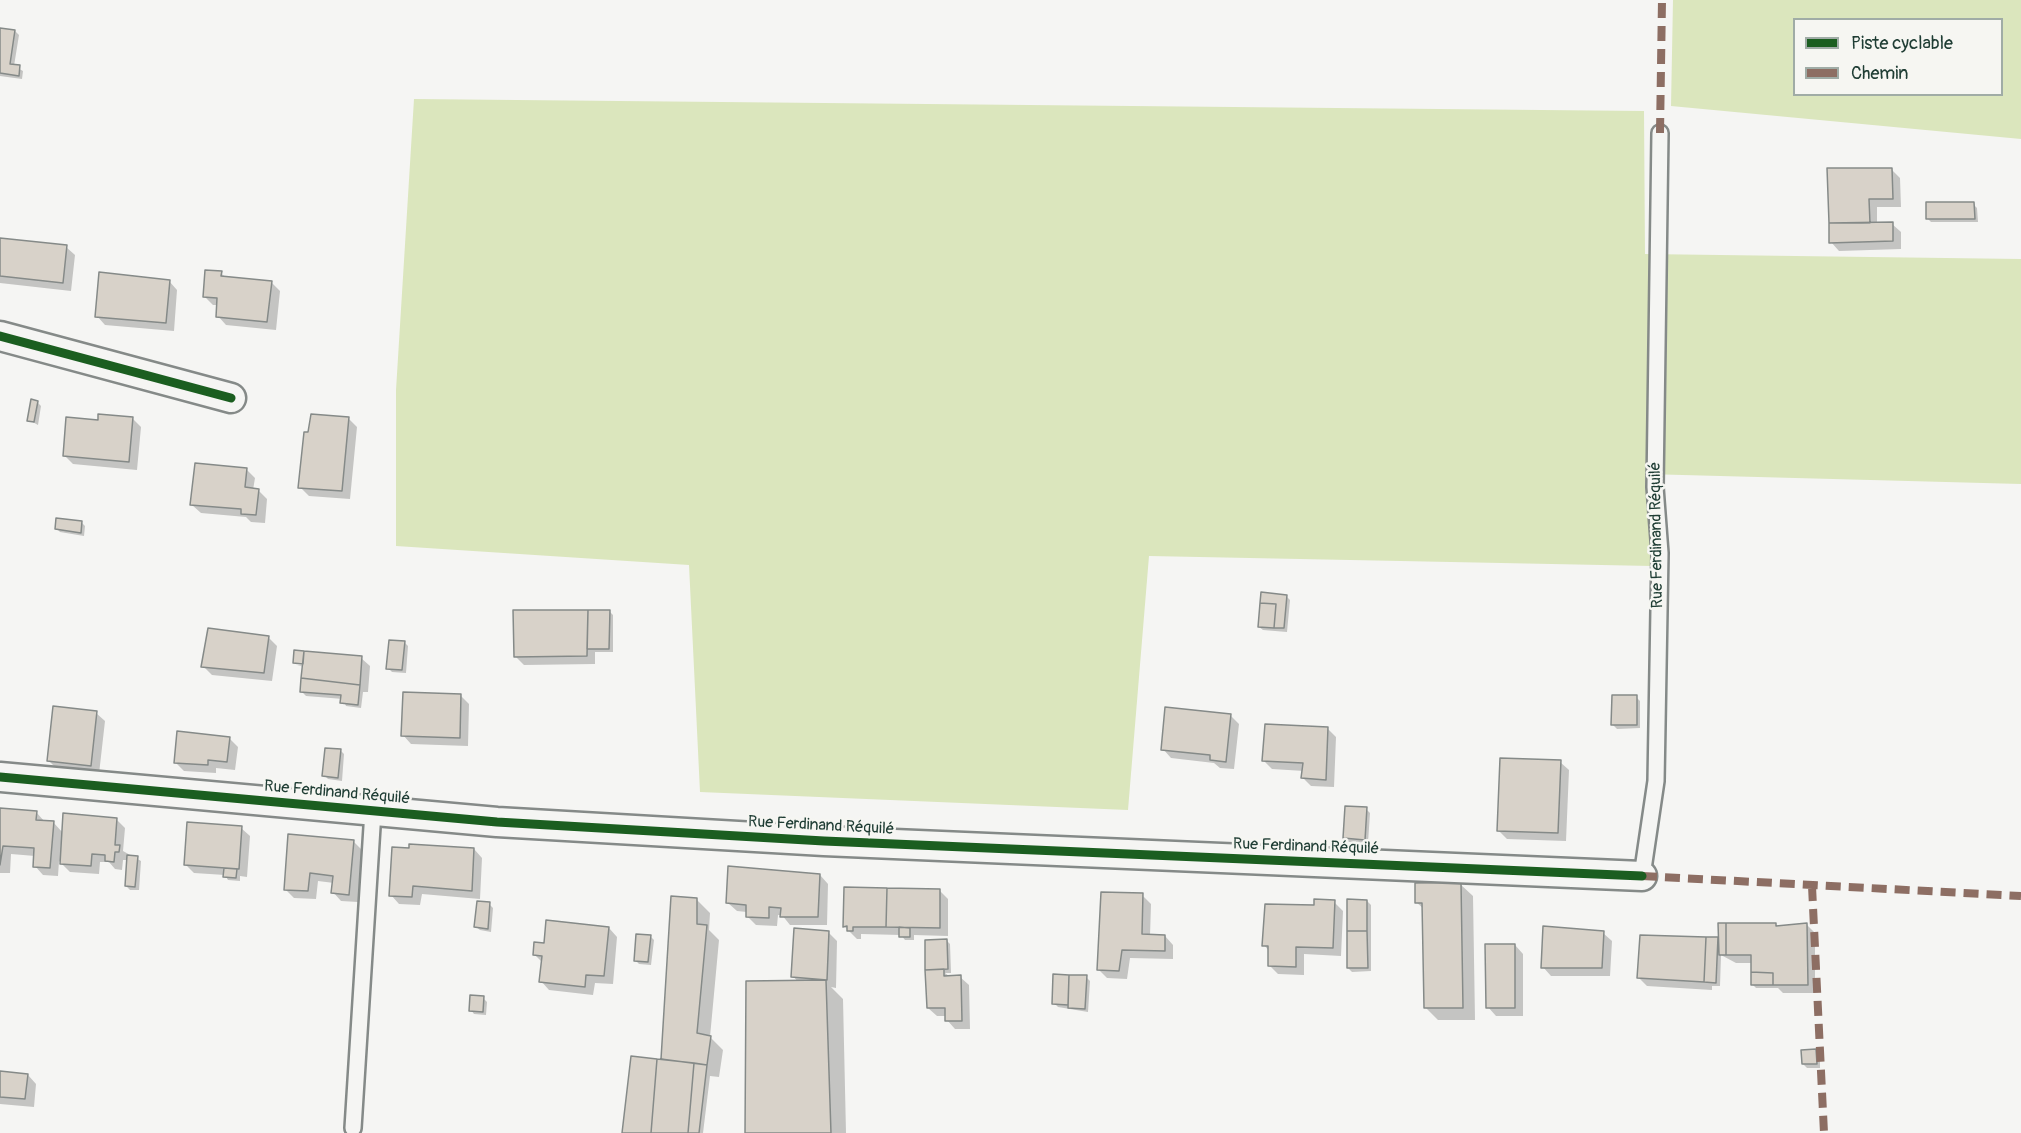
<!DOCTYPE html>
<meta charset="utf-8">
<style>
body{margin:0}
#map{position:relative;width:2021px;height:1133px;overflow:hidden;background:#f5f5f3;font-family:Pangolin,sans-serif}
canvas{display:block}
.legend{position:absolute;left:1793px;top:18px;width:210px;height:78px;box-sizing:border-box;background:#f6f6f2;border:2px solid #a0aca6;margin:0;padding:8px 10px;list-style:none;font-size:18px;color:#1f3d34}
.legend li{display:flex;align-items:center;gap:12px;height:30px}
.legend b{width:30px;border:2px solid #a0aca6}
</style>
<div id="map">
<canvas width="2021" height="1133"></canvas>
<ul class="legend">
<li><b style="height:8px;background:#1b5e20"></b>Piste cyclable</li>
<li><b style="height:8px;background:#8d6e63"></b>Chemin</li>
</ul>
</div>
<script>
const ctx = document.querySelector('canvas').getContext('2d');
ctx.lineJoin = 'round';
function fill(path, color) {
  ctx.fillStyle = color;
  ctx.fill(path, 'evenodd');
}
function strokePath(path, color, width, dash) {
  ctx.strokeStyle = color;
  ctx.lineWidth = width;
  ctx.lineCap = dash ? 'butt' : 'round';
  ctx.setLineDash(dash || []);
  ctx.stroke(path);
}
function write(font, color, halo, rows, align = 'center') {
  ctx.font = font + ' Pangolin,sans-serif';
  ctx.lineWidth = 5;
  ctx.setLineDash([]);
  ctx.textBaseline = 'middle';
  ctx.strokeStyle = halo;
  ctx.fillStyle = color;
  for (const [text, x, y, turn = 0] of rows) {
    ctx.save();
    ctx.translate(x, y);
    ctx.rotate((+turn || 0) * Math.PI / 180);
    ctx.textAlign = isNaN(turn) ? turn : align;
    if (halo) ctx.strokeText(text, 0, 0);
    ctx.fillText(text, 0, 0);
    ctx.restore();
  }
}
fill(new Path2D(`
 M 1673,0 L 2021,0 L 2021,139 L 1671,106 ZM 1794,20 L 2002,20 L 2002,94 L 1794,94 Z
 M 414,99 L 1644,111 L 1645,254 L 2021,259 L 2021,484 L 1645,474 L 1652,566 L 1149,556 L 1128,810 L 700,792 L 689,565 L 396,546 L 396,390 Z`), '#dbe6bd');
fill(new Path2D(`
 M 0,29 L 15,31 L 19,35 L 14,66 L 23,71 L 22,79 L 0,76 Z
 M 1891,169 L 1900,178 L 1901,207 L 1877,207 L 1877,224 L 1892,224 L 1901,232 L 1901,249 L 1839,251 L 1831,242 Z
 M 1973,204 L 1977,208 L 1978,222 L 1931,222 L 1927,218 Z
 M 0,239 L 66,247 L 75,255 L 71,291 L 0,283 Z
 M 221,273 L 226,278 L 271,282 L 280,291 L 276,330 L 226,325 L 218,316 L 218,305 L 213,305 L 204,296 Z
 M 169,281 L 177,290 L 174,331 L 105,325 L 97,316 Z
 M 37,402 L 41,406 L 38,425 L 29,420 Z
 M 348,418 L 357,427 L 350,499 L 309,496 L 300,487 L 310,434 Z
 M 133,419 L 141,427 L 137,470 L 73,464 L 64,455 L 99,422 Z
 M 246,469 L 255,478 L 253,490 L 258,490 L 267,499 L 265,523 L 251,522 L 246,517 L 201,513 L 192,505 Z
 M 81,522 L 85,526 L 84,536 L 60,532 L 56,528 Z
 M 1286,596 L 1290,600 L 1287,632 L 1263,630 L 1259,627 Z
 M 609,611 L 613,615 L 613,652 L 595,652 L 595,664 L 524,665 L 515,656 Z
 M 268,637 L 277,646 L 272,681 L 212,675 L 203,666 Z
 M 404,642 L 408,646 L 406,673 L 392,672 L 388,668 Z
 M 295,652 L 361,658 L 370,666 L 368,692 L 363,692 L 361,708 L 346,706 L 343,699 L 306,696 L 302,692 L 304,667 L 297,665 L 310,666 L 310,663 L 297,662 L 297,665 Z
 M 461,696 L 469,704 L 468,746 L 411,744 L 403,735 Z
 M 1636,697 L 1640,701 L 1640,728 L 1617,729 L 1613,725 Z
 M 96,713 L 105,721 L 99,774 L 57,769 L 49,761 Z
 M 1230,715 L 1239,724 L 1234,769 L 1220,768 L 1214,763 L 1171,758 L 1163,749 Z
 M 1327,728 L 1336,737 L 1334,787 L 1311,786 L 1303,778 L 1304,771 L 1272,769 L 1263,760 Z
 M 229,738 L 238,747 L 235,770 L 216,768 L 216,773 L 184,771 L 175,762 Z
 M 340,750 L 344,754 L 342,781 L 328,779 L 324,775 Z
 M 1560,762 L 1569,770 L 1566,841 L 1507,839 L 1498,830 Z
 M 0,809 L 36,812 L 45,822 L 53,822 L 63,833 L 116,819 L 125,828 L 123,851 L 141,861 L 139,890 L 130,890 L 126,886 L 128,860 L 123,860 L 122,870 L 115,869 L 109,862 L 100,862 L 99,874 L 70,872 L 59,861 L 58,876 L 43,875 L 35,866 L 35,856 L 11,854 L 10,873 L 0,873 Z
 M 1366,809 L 1370,813 L 1368,843 L 1349,842 L 1345,838 Z
 M 241,828 L 250,836 L 247,877 L 240,876 L 240,881 L 228,880 L 225,875 L 194,873 L 185,864 Z
 M 353,841 L 362,850 L 358,902 L 341,901 L 333,892 L 334,883 L 318,881 L 316,899 L 294,898 L 285,889 Z
 M 474,849 L 482,858 L 480,899 L 422,894 L 420,905 L 399,904 L 391,895 Z
 M 820,875 L 828,884 L 827,925 L 790,925 L 782,915 L 778,915 L 777,926 L 756,925 L 747,916 L 747,912 L 737,911 L 728,903 Z
 M 1460,884 L 1473,896 L 1475,1020 L 1438,1020 L 1425,1007 L 1424,909 L 1416,902 Z
 M 940,891 L 948,899 L 948,936 L 914,935 L 914,940 L 905,940 L 901,935 L 861,934 L 861,939 L 857,939 L 844,926 Z
 M 1142,895 L 1151,904 L 1150,936 L 1165,936 L 1173,945 L 1173,959 L 1130,958 L 1127,979 L 1107,978 L 1099,970 Z
 M 697,900 L 710,913 L 709,930 L 719,940 L 710,1037 L 723,1050 L 719,1077 L 710,1076 L 703,1133 L 624,1133 L 665,1061 L 662,1059 Z
 M 1367,901 L 1371,905 L 1371,971 L 1352,972 L 1348,968 Z
 M 1334,902 L 1343,911 L 1341,956 L 1304,954 L 1304,975 L 1278,974 L 1269,965 L 1269,951 L 1264,945 L 1315,907 Z
 M 489,904 L 493,908 L 491,932 L 480,930 L 476,927 Z
 M 1775,925 L 1778,927 L 1807,925 L 1815,933 L 1815,993 L 1783,993 L 1778,988 L 1756,988 L 1752,984 L 1752,963 L 1736,963 L 1721,955 L 1720,986 L 1712,986 L 1712,990 L 1647,986 L 1638,977 L 1641,937 L 1720,939 Z
 M 609,928 L 617,937 L 613,984 L 595,983 L 593,995 L 549,990 L 541,981 L 543,963 L 534,954 L 545,944 Z
 M 828,932 L 837,941 L 836,988 L 831,987 L 843,999 L 846,1133 L 746,1133 L 798,982 L 793,976 Z
 M 1603,933 L 1612,941 L 1610,976 L 1551,976 L 1543,967 Z
 M 650,936 L 654,940 L 651,965 L 639,964 L 635,960 Z
 M 946,940 L 950,944 L 951,973 L 945,973 L 950,977 L 960,977 L 969,985 L 970,1029 L 955,1029 L 947,1020 L 947,1016 L 937,1016 L 928,1008 Z
 M 1515,945 L 1523,954 L 1523,1016 L 1496,1016 L 1488,1007 Z
 M 1054,976 L 1086,977 L 1090,981 L 1088,1012 L 1058,1007 L 1054,1003 Z
 M 483,998 L 487,1002 L 486,1015 L 474,1014 L 471,1010 Z
 M 1816,1051 L 1820,1055 L 1820,1068 L 1807,1068 L 1803,1064 Z
 M 0,1072 L 28,1075 L 36,1084 L 34,1107 L 0,1104 Z`), '#0003');
const building = new Path2D(`
 M 0,28 L 15,30 L 10,64 L 20,65 L 19,76 L 0,73 Z
 M 1827,168 L 1892,168 L 1893,199 L 1869,199 L 1870,223 L 1829,223 Z
 M 1926,202 L 1974,202 L 1975,219 L 1926,219 Z
 M 1893,222 L 1893,241 L 1829,243 L 1829,223 Z
 M 0,238 L 67,245 L 63,283 L 0,276 Z
 M 205,270 L 222,271 L 221,276 L 272,281 L 267,322 L 216,317 L 217,298 L 203,297 Z
 M 99,272 L 170,280 L 166,323 L 95,317 Z
 M 31,399 L 38,401 L 34,422 L 27,421 Z
 M 98,414 L 133,417 L 129,462 L 63,456 L 66,417 L 98,420 Z
 M 311,414 L 349,417 L 342,491 L 298,488 L 304,432 L 308,432 Z
 M 195,463 L 247,468 L 245,487 L 259,489 L 256,515 L 241,514 L 241,509 L 190,505 Z
 M 56,518 L 82,521 L 81,533 L 55,529 Z
 M 1261,592 L 1287,595 L 1284,628 L 1274,628 L 1276,604 L 1260,603 Z
 M 1260,603 L 1276,604 L 1274,628 L 1258,627 Z
 M 513,610 L 588,610 L 587,656 L 514,657 Z
 M 588,610 L 610,610 L 609,649 L 587,649 Z
 M 208,628 L 269,636 L 264,673 L 201,667 Z
 M 389,640 L 405,641 L 402,670 L 386,669 Z
 M 294,650 L 304,651 L 303,664 L 293,663 Z
 M 304,651 L 362,656 L 360,685 L 301,678 Z
 M 301,678 L 360,685 L 358,705 L 340,703 L 341,695 L 300,692 Z
 M 403,692 L 461,694 L 460,738 L 401,736 Z
 M 1612,695 L 1637,695 L 1637,725 L 1611,725 Z
 M 53,706 L 97,711 L 91,766 L 47,761 Z
 M 1165,707 L 1231,714 L 1226,762 L 1210,760 L 1210,755 L 1161,750 Z
 M 1265,724 L 1328,727 L 1326,780 L 1301,778 L 1303,763 L 1262,761 Z
 M 177,731 L 230,737 L 227,762 L 208,760 L 208,765 L 174,763 Z
 M 325,748 L 341,749 L 338,778 L 322,776 Z
 M 1500,758 L 1561,760 L 1558,833 L 1497,831 Z
 M 1345,806 L 1367,807 L 1365,840 L 1343,838 Z
 M 0,808 L 37,811 L 36,820 L 54,821 L 50,868 L 33,867 L 34,848 L 3,846 L 0,865 Z
 M 63,813 L 117,818 L 115,845 L 120,845 L 119,852 L 115,852 L 114,862 L 105,861 L 105,855 L 92,854 L 91,866 L 60,864 Z
 M 187,822 L 242,826 L 239,869 L 184,865 Z
 M 288,834 L 354,840 L 349,895 L 331,893 L 333,876 L 310,873 L 308,891 L 284,890 Z
 M 409,844 L 474,848 L 472,891 L 413,886 L 412,897 L 389,896 L 392,847 L 409,848 Z
 M 127,855 L 138,856 L 135,887 L 125,886 Z
 M 728,866 L 820,874 L 818,917 L 780,917 L 781,908 L 769,907 L 769,918 L 746,917 L 746,905 L 726,903 Z
 M 224,868 L 237,869 L 236,878 L 223,877 Z
 M 1461,882 L 1463,1008 L 1424,1008 L 1422,903 L 1415,903 L 1415,883 Z
 M 844,887 L 887,888 L 886,927 L 853,927 L 853,931 L 847,931 L 847,926 L 843,927 Z
 M 887,888 L 940,889 L 940,928 L 886,927 Z
 M 1101,892 L 1143,893 L 1142,934 L 1165,935 L 1165,951 L 1122,950 L 1119,971 L 1097,970 Z
 M 671,896 L 697,898 L 697,924 L 707,925 L 697,1033 L 711,1036 L 707,1065 L 661,1059 Z
 M 1314,899 L 1335,900 L 1333,948 L 1296,947 L 1296,967 L 1268,966 L 1268,946 L 1262,946 L 1265,904 L 1314,905 Z
 M 1347,899 L 1367,900 L 1367,931 L 1347,931 Z
 M 477,901 L 490,902 L 488,929 L 474,927 Z
 M 546,920 L 609,927 L 604,976 L 586,975 L 585,987 L 539,982 L 542,956 L 533,955 L 534,942 L 544,943 Z
 M 1718,923 L 1726,923 L 1726,955 L 1719,955 Z
 M 1726,923 L 1776,923 L 1776,926 L 1807,923 L 1808,985 L 1773,985 L 1773,973 L 1751,972 L 1751,955 L 1726,955 Z
 M 1543,926 L 1604,931 L 1602,968 L 1541,968 Z
 M 899,927 L 910,928 L 910,937 L 899,937 Z
 M 794,928 L 829,931 L 827,980 L 791,977 Z
 M 1347,931 L 1367,931 L 1368,968 L 1347,968 Z
 M 636,934 L 651,935 L 648,962 L 634,961 Z
 M 1640,935 L 1706,937 L 1704,982 L 1637,978 Z
 M 1706,937 L 1718,937 L 1716,983 L 1704,982 Z
 M 947,939 L 948,969 L 925,970 L 925,940 Z
 M 1485,944 L 1515,944 L 1515,1008 L 1486,1008 Z
 M 944,969 L 944,976 L 961,975 L 962,1021 L 945,1021 L 945,1008 L 927,1008 L 925,970 Z
 M 1751,972 L 1773,973 L 1773,985 L 1751,985 Z
 M 1053,974 L 1069,975 L 1068,1005 L 1052,1004 Z
 M 1069,975 L 1087,975 L 1085,1009 L 1068,1008 Z
 M 826,980 L 831,1133 L 745,1133 L 746,981 Z
 M 470,995 L 484,996 L 483,1012 L 469,1011 Z
 M 1816,1049 L 1817,1064 L 1802,1064 L 1801,1050 Z
 M 631,1056 L 657,1059 L 651,1133 L 622,1133 Z
 M 657,1059 L 694,1063 L 688,1133 L 651,1133 Z
 M 694,1063 L 707,1065 L 699,1133 L 688,1133 Z
 M 0,1071 L 28,1074 L 25,1099 L 0,1097 Z`);
fill(building, '#d8d2c9');
strokePath(building, '#858a88', 1.5);
const service = new Path2D(`
 M 1642,876 L 1656,781 L 1660,553 L 1655,487 L 1660,133
 M 353,1128 L 373,811`);
const minor = new Path2D(`
 M 0,336 L 231,398
 M 0,777 L 497,822 L 824,841 L 1642,876`);
strokePath(service, '#858a88', 20);
strokePath(minor, '#858a88', 33);
strokePath(service, '#f5f5f3', 15);
strokePath(minor, '#f5f5f3', 28);
strokePath(new Path2D(`
 M 1660,133 L 1662,0
 M 1642,876 L 2021,896
 M 1812,886 L 1824,1133`), '#8d6e63', 8, [15, 8]);
strokePath(new Path2D(`
 M 0,336 L 231,398
 M 0,777 L 497,822 L 824,841 L 1642,876`), '#1b5e20', 9);
write('16px', '#1f3d34', '#f6f6f2', [
 ["Rue Ferdinand Réquilé",1657,535,-91],
 ["Rue Ferdinand Réquilé",337,793,5],
 ["Rue Ferdinand Réquilé",821,826,3],
 ["Rue Ferdinand Réquilé",1306,847,2]
]);
</script>
